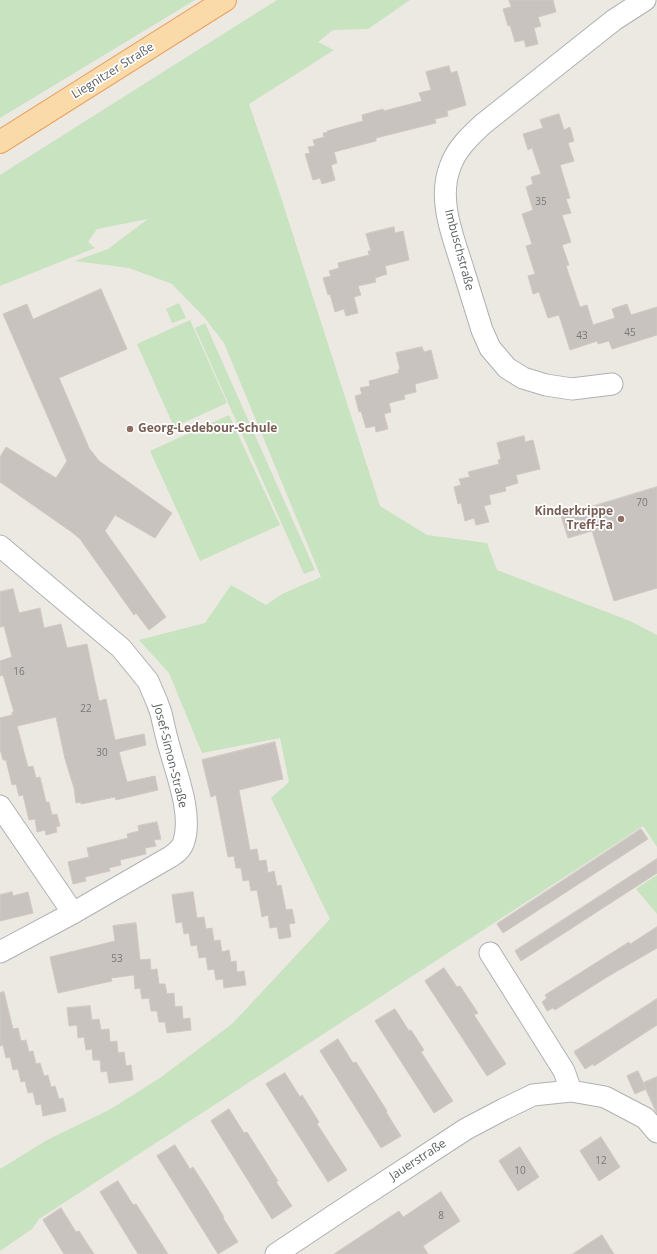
<!DOCTYPE html>
<meta charset="utf-8">
<style>
body{margin:0}
canvas{display:block;background:#ece8e2}
</style>
<canvas width="657" height="1254"></canvas>
<script>
const ctx = document.querySelector('canvas').getContext('2d');
ctx.lineJoin = 'round';
function fill(path, color) {
  ctx.fillStyle = color;
  ctx.fill(path, 'evenodd');
}
function strokePath(path, color, width, dash) {
  ctx.strokeStyle = color;
  ctx.lineWidth = width;
  ctx.lineCap = dash ? 'butt' : 'round';
  ctx.setLineDash(dash || []);
  ctx.stroke(path);
}
function write(font, color, halo, rows, align = 'center') {
  ctx.font = font + ' "Open Sans",sans-serif';
  ctx.lineWidth = 3.5;
  ctx.setLineDash([]);
  ctx.textBaseline = 'middle';
  ctx.strokeStyle = halo;
  ctx.fillStyle = color;
  for (const [text, x, y, turn = 0] of rows) {
    ctx.save();
    ctx.translate(x, y);
    ctx.rotate((+turn || 0) * Math.PI / 180);
    ctx.textAlign = isNaN(turn) ? turn : align;
    if (halo) ctx.strokeText(text, 0, 0);
    ctx.fillText(text, 0, 0);
    ctx.restore();
  }
}
fill(new Path2D(`
 M 0,0 L 195,0 L 0,118 Z
 M 277,0 L 410,0 L 368,29 L 333,30 L 318,42 L 334,50 L 249,104 L 277,185 L 380,506 L 427,535 L 487,543 L 497,570 L 630,621 L 657,635 L 657,847 L 643,826 L 39,1219 L 32,1229 L 0,1251 L 0,1169 L 47,1140 L 109,1110 L 160,1078 L 232,1024 L 330,919 L 271,798 L 289,782 L 280,738 L 202,753 L 169,673 L 139,640 L 205,623 L 231,585 L 266,605 L 282,594 L 321,577 L 224,343 L 204,317 L 172,284 L 129,268 L 75,261 L 108,249 L 148,219 L 97,229 L 88,242 L 95,248 L 0,286 L 0,175 Z
 M 179,303 L 186,318 L 172,323 L 166,309 Z
 M 190,320 L 227,403 L 174,427 L 137,344 Z
 M 205,323 L 315,570 L 304,574 L 195,328 Z
 M 229,415 L 280,525 L 200,561 L 150,451 Z
 M 657,875 L 657,914 L 636,889 Z`), '#c8e3bf');
const building = new Path2D(`
 M 509,0 L 553,0 L 556,12 L 538,17 L 541,26 L 534,28 L 538,44 L 526,47 L 524,40 L 515,42 L 510,25 L 508,26 L 503,9 L 511,7 Z
 M 449,66 L 451,73 L 457,71 L 466,105 L 447,111 L 448,116 L 435,119 L 436,123 L 376,138 L 376,141 L 334,152 L 337,163 L 331,165 L 335,180 L 322,184 L 320,178 L 313,180 L 305,154 L 310,153 L 308,147 L 315,146 L 313,140 L 324,137 L 323,133 L 328,132 L 327,131 L 363,121 L 362,115 L 383,109 L 384,111 L 422,101 L 419,93 L 431,90 L 426,72 Z
 M 559,114 L 564,130 L 570,127 L 574,141 L 568,143 L 574,161 L 560,165 L 570,198 L 566,199 L 571,213 L 562,215 L 571,242 L 562,245 L 569,265 L 566,266 L 580,307 L 587,305 L 593,325 L 615,318 L 612,309 L 627,304 L 631,315 L 657,307 L 657,335 L 612,349 L 609,341 L 598,344 L 597,341 L 570,350 L 559,315 L 548,318 L 539,292 L 533,294 L 528,276 L 535,274 L 526,246 L 532,244 L 522,214 L 533,210 L 526,187 L 533,184 L 531,177 L 541,174 L 532,148 L 528,150 L 523,134 L 543,128 L 540,120 Z
 M 394,227 L 395,233 L 403,231 L 409,260 L 385,266 L 387,274 L 375,278 L 376,282 L 358,286 L 361,295 L 354,297 L 358,313 L 346,316 L 344,309 L 335,312 L 330,294 L 328,295 L 323,278 L 331,276 L 329,271 L 339,268 L 338,263 L 369,255 L 368,251 L 371,251 L 366,234 Z
 M 101,289 L 127,349 L 59,378 L 89,448 L 99,461 L 172,513 L 155,538 L 115,515 L 105,531 L 166,617 L 149,630 L 136,613 L 134,615 L 80,539 L 73,533 L 0,482 L 0,457 L 6,447 L 56,478 L 67,461 L 3,314 L 27,304 L 33,319 Z
 M 422,347 L 424,352 L 431,350 L 438,378 L 415,384 L 416,392 L 404,395 L 405,399 L 389,403 L 391,412 L 384,414 L 388,429 L 376,432 L 375,426 L 366,428 L 361,411 L 359,412 L 355,396 L 362,394 L 360,388 L 370,386 L 369,381 L 399,373 L 398,370 L 400,369 L 396,353 Z
 M 524,436 L 525,442 L 533,440 L 540,469 L 516,475 L 518,483 L 505,487 L 506,491 L 489,495 L 491,504 L 484,506 L 489,522 L 476,525 L 474,518 L 465,521 L 461,503 L 458,504 L 454,487 L 461,485 L 459,479 L 470,477 L 468,472 L 499,464 L 498,460 L 501,459 L 497,443 Z
 M 657,487 L 657,588 L 614,601 L 592,531 L 568,538 L 561,516 Z
 M 13,589 L 19,613 L 40,608 L 44,628 L 61,624 L 67,648 L 87,644 L 99,701 L 106,699 L 115,740 L 144,734 L 146,745 L 119,752 L 127,782 L 155,776 L 158,790 L 116,800 L 115,797 L 81,804 L 81,802 L 76,803 L 74,788 L 65,759 L 56,717 L 17,726 L 28,767 L 33,766 L 36,778 L 40,777 L 46,802 L 49,802 L 52,815 L 57,814 L 60,826 L 56,827 L 57,832 L 46,835 L 45,830 L 37,832 L 35,819 L 29,820 L 23,795 L 19,796 L 16,784 L 12,785 L 6,760 L 3,760 L 0,749 L 0,718 L 12,715 L 12,712 L 14,712 L 3,675 L 0,676 L 0,661 L 12,657 L 4,626 L 0,627 L 0,592 Z
 M 275,742 L 283,779 L 239,790 L 250,850 L 257,849 L 259,861 L 266,860 L 268,873 L 274,871 L 277,886 L 281,885 L 286,910 L 292,909 L 295,923 L 289,924 L 291,937 L 279,939 L 277,927 L 270,928 L 268,915 L 262,917 L 257,890 L 251,891 L 249,880 L 243,881 L 241,868 L 236,868 L 234,856 L 228,857 L 216,795 L 211,797 L 202,760 Z
 M 157,822 L 161,839 L 154,840 L 156,846 L 145,848 L 146,854 L 120,860 L 121,865 L 109,868 L 110,871 L 85,877 L 86,881 L 73,884 L 68,862 L 89,857 L 87,848 L 128,838 L 127,834 L 139,831 L 138,826 Z
 M 641,829 L 648,839 L 503,933 L 497,924 Z
 M 657,859 L 657,873 L 521,961 L 515,951 Z
 M 12,892 L 13,896 L 28,892 L 33,913 L 0,921 L 0,895 Z
 M 193,892 L 197,918 L 204,917 L 206,929 L 212,928 L 214,941 L 220,940 L 222,952 L 229,950 L 231,962 L 236,961 L 237,972 L 244,971 L 246,985 L 224,988 L 223,979 L 216,980 L 214,969 L 208,970 L 206,957 L 199,958 L 197,945 L 191,946 L 189,933 L 184,934 L 182,922 L 176,923 L 172,895 Z
 M 136,923 L 140,960 L 150,959 L 151,970 L 157,969 L 159,984 L 165,984 L 167,994 L 174,993 L 175,1007 L 182,1006 L 183,1019 L 190,1018 L 191,1030 L 167,1033 L 165,1022 L 159,1022 L 157,1011 L 151,1011 L 149,998 L 142,999 L 140,988 L 135,989 L 134,975 L 111,978 L 112,981 L 58,993 L 50,957 L 115,941 L 113,926 Z
 M 657,927 L 657,948 L 607,977 L 555,1010 L 553,1008 L 547,1011 L 542,1002 L 547,998 L 545,995 L 629,942 L 630,944 Z
 M 444,968 L 457,987 L 460,986 L 478,1013 L 474,1015 L 506,1064 L 487,1076 L 425,981 Z
 M 4,992 L 13,1029 L 18,1028 L 21,1041 L 26,1040 L 29,1052 L 33,1051 L 36,1064 L 40,1063 L 44,1076 L 48,1075 L 51,1087 L 55,1086 L 59,1099 L 63,1098 L 66,1111 L 43,1116 L 41,1104 L 36,1105 L 33,1092 L 28,1093 L 25,1081 L 21,1082 L 18,1069 L 13,1070 L 10,1057 L 6,1058 L 3,1045 L 0,1046 L 0,993 Z
 M 657,999 L 657,1025 L 594,1066 L 593,1064 L 585,1069 L 574,1052 Z
 M 90,1006 L 92,1020 L 99,1019 L 101,1030 L 109,1029 L 110,1042 L 117,1041 L 118,1053 L 124,1052 L 126,1066 L 131,1065 L 133,1080 L 109,1083 L 107,1071 L 101,1072 L 100,1060 L 93,1060 L 92,1049 L 86,1050 L 84,1037 L 78,1038 L 77,1025 L 69,1026 L 67,1008 Z
 M 395,1009 L 409,1031 L 411,1030 L 424,1050 L 421,1052 L 453,1101 L 434,1113 L 375,1021 Z
 M 338,1039 L 353,1063 L 356,1062 L 387,1111 L 386,1112 L 401,1136 L 381,1148 L 320,1051 Z
 M 638,1071 L 646,1089 L 635,1094 L 627,1076 Z
 M 285,1073 L 300,1097 L 302,1095 L 319,1122 L 317,1124 L 347,1170 L 328,1182 L 266,1084 Z
 M 657,1077 L 657,1114 L 643,1083 Z
 M 229,1109 L 244,1133 L 247,1132 L 278,1181 L 276,1182 L 292,1206 L 272,1219 L 211,1121 Z
 M 601,1137 L 620,1167 L 599,1181 L 580,1151 Z
 M 175,1145 L 190,1169 L 193,1167 L 207,1189 L 224,1217 L 223,1218 L 238,1242 L 218,1254 L 157,1156 Z
 M 520,1147 L 539,1177 L 518,1191 L 499,1161 Z
 M 118,1181 L 133,1205 L 136,1204 L 168,1254 L 138,1254 L 100,1192 Z
 M 441,1192 L 460,1221 L 423,1246 L 428,1254 L 334,1254 L 399,1211 L 403,1217 Z
 M 61,1208 L 76,1232 L 79,1231 L 94,1254 L 64,1254 L 43,1220 Z
 M 602,1235 L 614,1254 L 573,1254 Z`);
fill(building, '#c8c3bf');
strokePath(building, '#d1c8c1', 1);
const minor = new Path2D(`
 M 612,384 L 572,389 L 546,385 L 523,378 L 507,368 L 490,348 L 482,330 C 476,311 470,291 464,272 C 454,239 437,201 450,167 C 456,149 470,136 483,124 L 614,20 L 645,0
 M 0,546 L 121,648 L 148,681 L 157,702 L 161,713 C 164,727 167,740 171,753 C 178,778 192,815 184,841 C 182,849 176,853 170,857 L 73,913 L 0,952
 M 0,806 L 73,913
 M 490,953 L 564,1071 L 571,1091
 M 276,1254 L 339,1212 L 466,1129 L 504,1109 L 533,1095 L 571,1091 L 605,1097 L 645,1118 L 657,1132`);
const major = new Path2D(`
 M 0,142 L 225,0`);
strokePath(minor, '#aeb2b4', 23);
strokePath(major, '#eaa25e', 24);
strokePath(minor, '#fff', 21);
strokePath(major, '#fbdaa9', 22);
for (const [x, y, r, color] of [
 [130,429,4,"#8d6e63"],
 [621,519,4,"#8d6e63"]
]) {
  const dot = new Path2D();
  dot.arc(x, y, r, 0, 2 * Math.PI);
  ctx.fillStyle = color;
  ctx.fill(dot);
  strokePath(dot, '#fff', 1.5);
}
write('10px', '#767979', null, [
 ["35",541,202],
 ["45",630,333],
 ["43",582,336],
 ["70",642,503],
 ["16",19,672],
 ["22",86,709],
 ["30",102,753],
 ["53",117,959],
 ["12",601,1161],
 ["10",520,1171],
 ["8",441,1216]
]);
write('12px', '#5a6062', '#fff', [
 ["Liegnitzer Straße",113,71,-32],
 ["Imbuschstraße",459,250,75],
 ["Josef-Simon-Straße",170,756,76],
 ["Jauerstraße",418,1160,-33]
]);
write('bold 12px', '#785e54', '#fff', [
 ["Georg-Ledebour-Schule",138,429],
 ["Kinderkrippe",613,512,"right"],
 ["Treff-Fa",613,526,"right"]
], 'left');
</script>
